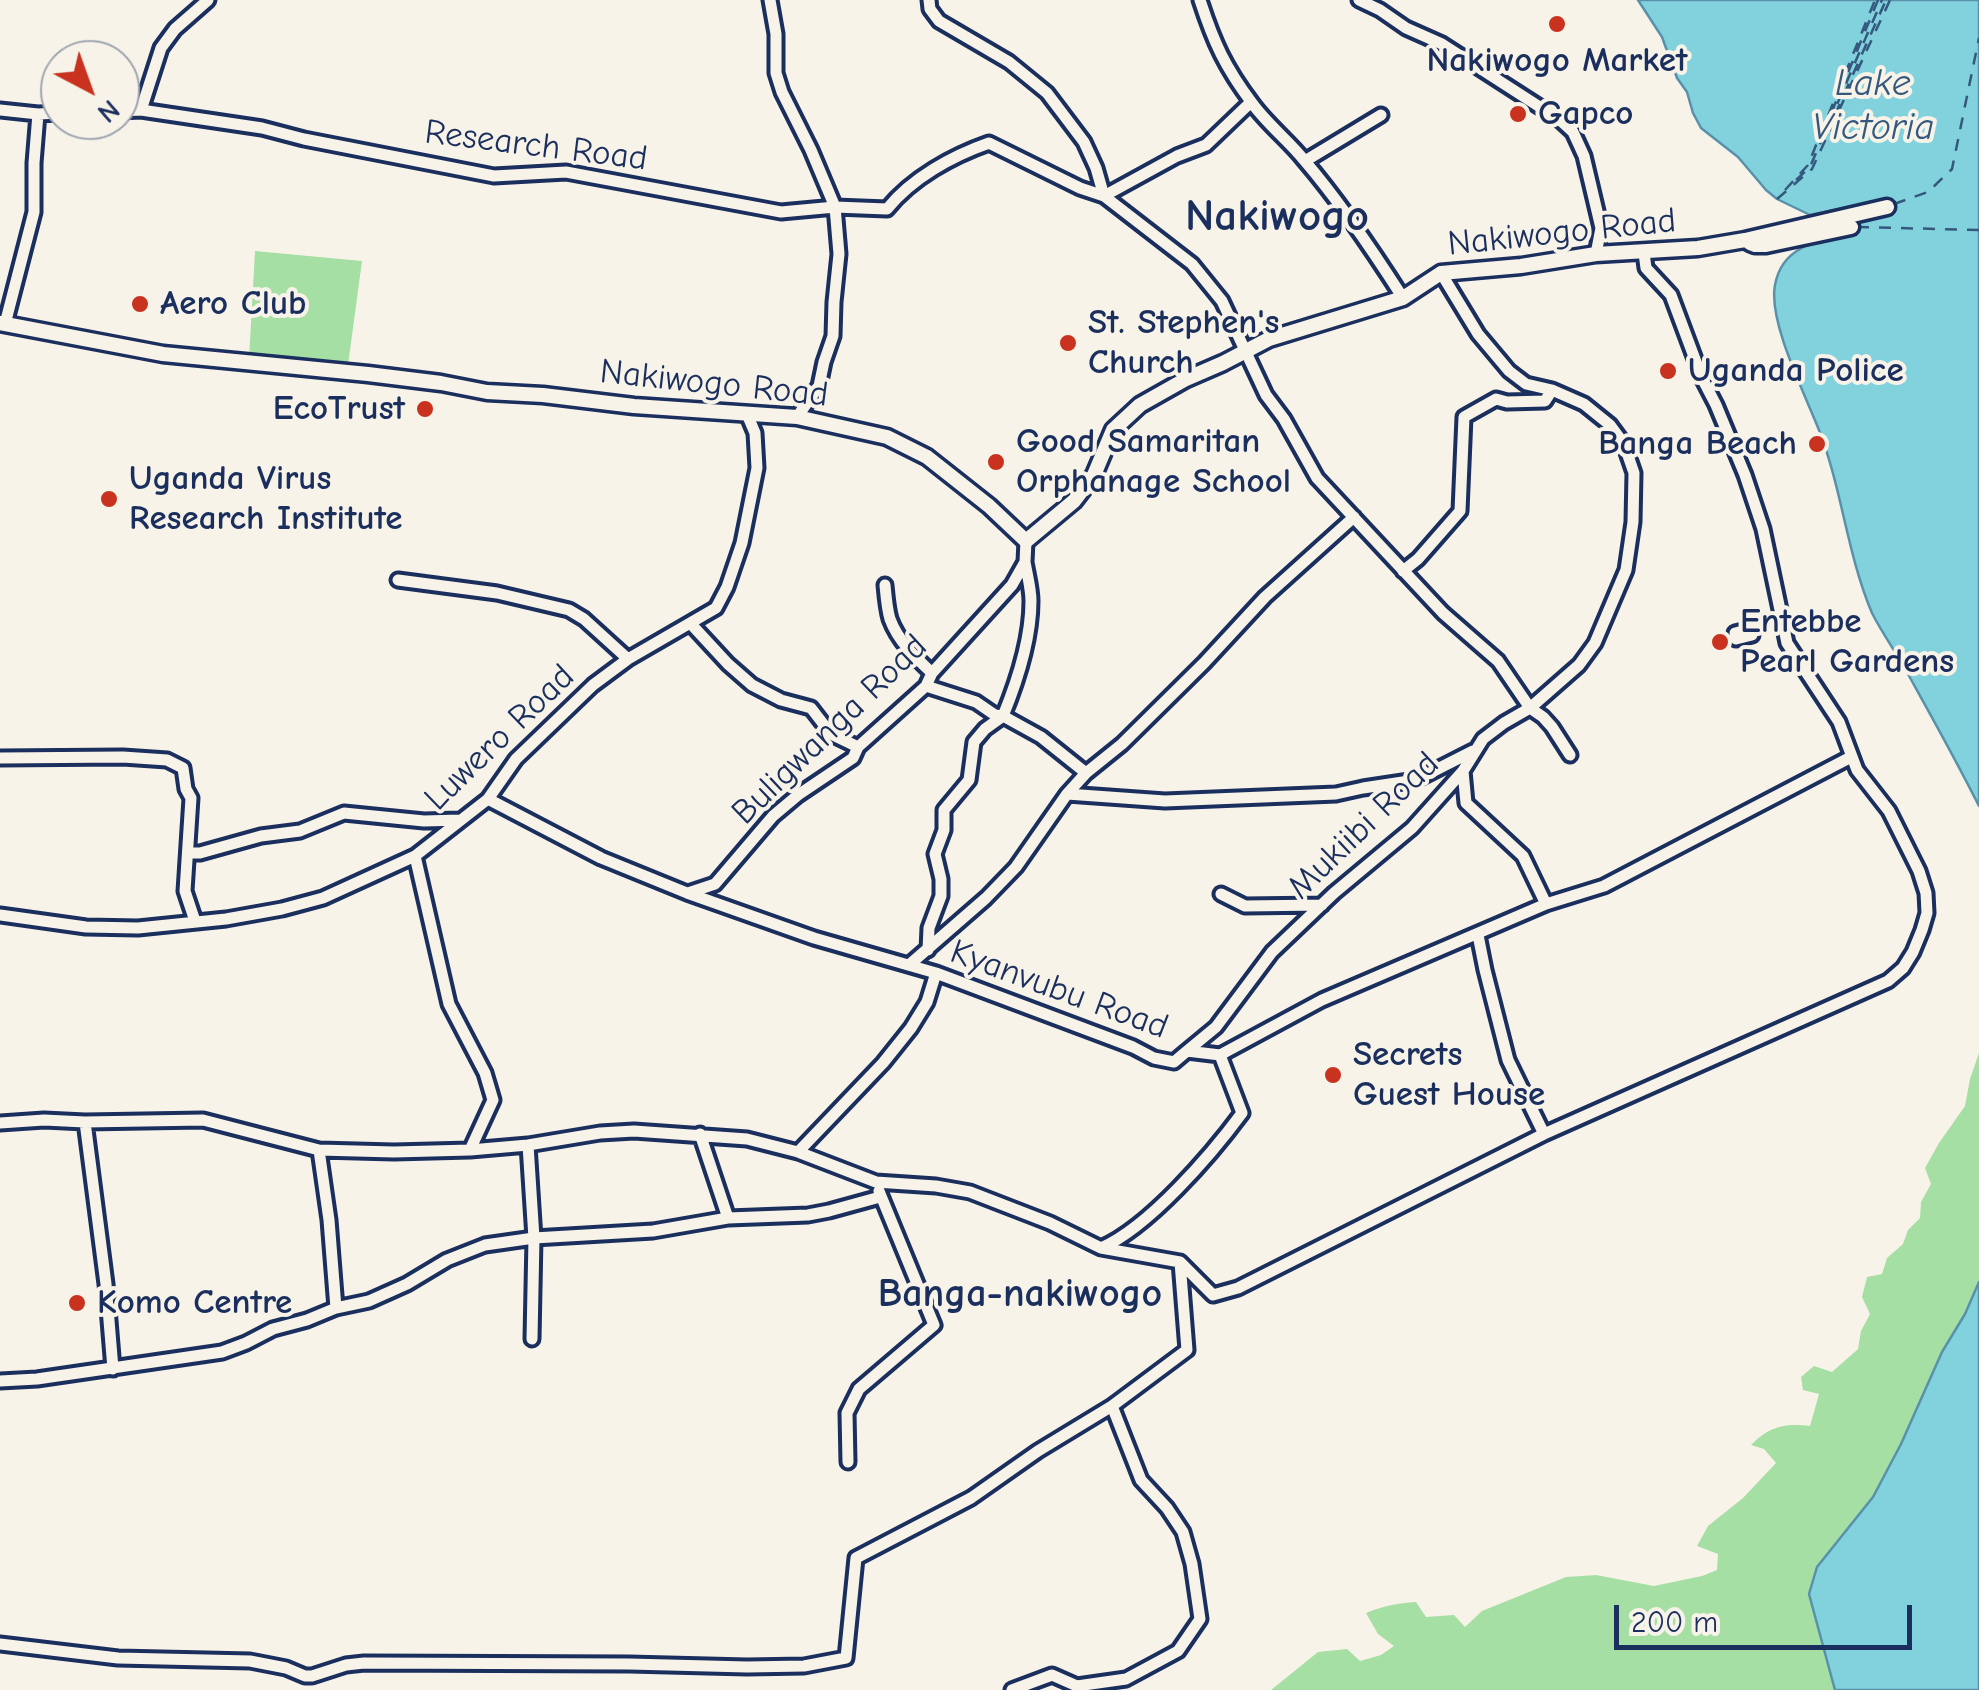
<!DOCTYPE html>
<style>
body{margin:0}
#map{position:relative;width:1979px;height:1690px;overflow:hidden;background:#f7f3e8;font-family:"Comic Neue",sans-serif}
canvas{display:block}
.north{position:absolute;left:40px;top:40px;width:100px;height:100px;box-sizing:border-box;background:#f7f3e8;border:2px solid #9fa5b1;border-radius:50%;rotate:139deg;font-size:28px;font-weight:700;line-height:40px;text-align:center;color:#1b2f5e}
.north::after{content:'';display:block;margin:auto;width:35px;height:45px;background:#c8321e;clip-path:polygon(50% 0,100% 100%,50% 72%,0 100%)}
.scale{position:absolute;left:1614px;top:1605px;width:298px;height:45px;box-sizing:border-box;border:5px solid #1b2f5e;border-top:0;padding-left:12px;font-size:30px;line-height:35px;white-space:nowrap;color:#1b2f5e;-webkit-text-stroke:8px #f7f3e8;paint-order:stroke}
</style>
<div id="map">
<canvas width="1979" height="1690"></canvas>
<div class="north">N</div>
<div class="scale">200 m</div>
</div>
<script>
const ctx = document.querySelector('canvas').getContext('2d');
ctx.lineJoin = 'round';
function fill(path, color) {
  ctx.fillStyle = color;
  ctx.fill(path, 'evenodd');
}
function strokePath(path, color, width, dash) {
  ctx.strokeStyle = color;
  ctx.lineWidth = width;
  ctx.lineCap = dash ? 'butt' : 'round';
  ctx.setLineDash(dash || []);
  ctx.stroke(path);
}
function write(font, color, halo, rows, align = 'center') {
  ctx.font = font + ' "Comic Neue",sans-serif';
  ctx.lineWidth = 8;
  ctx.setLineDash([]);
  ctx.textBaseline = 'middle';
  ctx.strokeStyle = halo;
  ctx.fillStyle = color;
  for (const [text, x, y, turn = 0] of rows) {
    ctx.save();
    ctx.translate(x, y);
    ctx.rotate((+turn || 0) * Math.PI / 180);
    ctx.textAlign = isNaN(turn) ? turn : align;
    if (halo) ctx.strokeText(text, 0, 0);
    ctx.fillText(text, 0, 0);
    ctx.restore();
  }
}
fill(new Path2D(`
 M 255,251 L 362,261 L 348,365 L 249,359 Z
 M 1979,1053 L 1979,1282 L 1965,1314 L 1942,1352 L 1901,1444 L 1873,1497 L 1817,1567 L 1809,1594 L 1835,1690 L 1271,1690 L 1318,1652 L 1347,1649 L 1360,1661 L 1381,1655 L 1394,1646 L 1378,1634 L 1366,1613 C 1383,1606 1398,1603 1416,1602 L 1426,1617 L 1454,1615 L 1465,1627 L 1482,1611 L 1566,1577 L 1596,1575 L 1654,1586 L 1702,1576 L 1717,1570 L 1718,1554 L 1697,1546 L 1708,1526 L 1743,1498 L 1776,1463 L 1764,1449 L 1751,1445 C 1770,1426 1784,1423 1810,1426 L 1819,1394 L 1803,1390 L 1801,1377 L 1814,1366 L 1832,1372 L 1858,1349 L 1861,1331 L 1870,1314 L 1862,1297 L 1867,1277 L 1882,1274 L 1887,1258 L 1903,1244 L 1908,1230 L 1920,1218 L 1921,1202 L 1931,1184 L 1925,1168 L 1939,1143 L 1965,1106 L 1970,1079 Z`), '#a6dfa4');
const water = new Path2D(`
 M 1638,0 L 1979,0 L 1979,806 C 1955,758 1929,712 1903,665 C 1893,648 1881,631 1872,613 C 1847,554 1842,489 1819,430 C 1805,394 1768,322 1775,285 C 1782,246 1817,241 1850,234 L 1850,219 L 1845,208 L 1810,215 L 1777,199 L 1766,190 L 1738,157 L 1701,128 L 1693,113 L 1687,92 L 1677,78 L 1662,37 Z
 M 1979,1282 L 1979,1690 L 1835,1690 L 1809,1594 L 1817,1567 L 1873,1497 L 1901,1444 L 1942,1352 L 1965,1314 Z`);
fill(water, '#82d2de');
strokePath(water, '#5991ab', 2.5);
strokePath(new Path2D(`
 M 1823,133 L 1878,0
 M 1826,135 L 1886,0
 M 1796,180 L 1810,167 L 1882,0
 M 1785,190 L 1808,165 L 1875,0
 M 1777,199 L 1812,169 L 1890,0
 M 1894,204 L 1928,192 L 1952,169 L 1979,38
 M 1857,227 L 1979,230`), '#35587e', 2.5, [12, 10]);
const minor = new Path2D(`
 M 770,0 L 776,34 L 776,73 L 782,92 L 811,150 L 835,207 L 839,254 L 834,302 L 833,336 L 824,362 L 819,386 L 797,417
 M 929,0 L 930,9 L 939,21 L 1009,62 L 1047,93 L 1084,142 L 1096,168 L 1104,196 L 1177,156 L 1206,145 L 1251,102
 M 1200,0 C 1214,43 1225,67 1252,103 C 1267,124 1288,140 1304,160 C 1341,203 1373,251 1403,298
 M 1359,0 L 1380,10 L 1406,28 L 1442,44 L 1560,120 L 1573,132 L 1584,156 L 1601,228 L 1596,254
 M 0,110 L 38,114 L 60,113
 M 141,110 L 161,48 L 175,29 L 208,0
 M 120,111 L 141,110 L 262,128 L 304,139 L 494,176 L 566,172 L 781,212 L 835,207 L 887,209 C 912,178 952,156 989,143 L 1080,188 L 1104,196 L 1192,264 L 1222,301 L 1266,395 L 1284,419 L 1317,478 L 1443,613 L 1498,661 L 1530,708 L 1543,717 L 1552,727 L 1570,755
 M 1305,161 L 1381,115
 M 5,324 L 34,212 L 34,163 L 38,114
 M 1403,571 L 1418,559 L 1460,511 L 1464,417 L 1496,399 L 1507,402 L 1545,401 L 1552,390
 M 398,580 L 497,593 L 569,610 L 584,619 L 628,659
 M 885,585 C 886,596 887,609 890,619 C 898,641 916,658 932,673
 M 691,624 L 728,664 L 752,685 L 781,700 L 811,708 L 831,734 L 858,747
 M 1751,629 L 1752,635 L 1736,639 L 1735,633 Z
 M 926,686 L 976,702 L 995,715 L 1003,716 C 1017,682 1031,638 1031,601 C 1031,588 1027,574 1025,562
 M 0,758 L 123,757 L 167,760 L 183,768 L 186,789 L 191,798 L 185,891 L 195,921
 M 1463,771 L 1466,803 L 1523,856 L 1546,904
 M 1067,794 L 1165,801 L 1336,794 L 1363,788 L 1416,780 L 1473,751
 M 488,799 L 601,858 L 687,893 L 814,938 L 936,973 L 1133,1047 L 1154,1058 L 1174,1062 L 1187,1051 L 1220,1055 L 1322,1000 L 1546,904 L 1604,886 L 1851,757
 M 188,853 L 200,853 L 261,836 L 300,831 L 344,813 L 424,821 L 460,820
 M 415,856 L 449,1004 L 485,1073 L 493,1100 L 470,1150
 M 688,893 L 715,884 L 773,816 L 798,795 L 853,758 L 858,747 L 926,686 L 932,673 L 1012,585 L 1025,562 L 1026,541
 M 1221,894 L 1245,906 L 1322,905
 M 0,915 L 86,927 L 138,928 L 226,919 L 282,909 L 323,898 L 415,856 L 488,799 L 516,759 L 593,685 L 628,659 L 716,608 L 727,587 L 742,543 L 757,468 L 755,433 L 747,414
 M 1478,935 L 1485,970 L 1508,1060 L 1544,1134
 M 928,950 L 929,928 L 941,896 L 941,879 L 935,854 L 944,830 L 944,810 L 969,780 L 974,742 L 985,729 L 1003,716 L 1041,737 L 1086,773
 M 909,965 L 986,898 L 1016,867 L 1067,794 L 1086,773 L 1122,744 L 1204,663 L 1265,597 L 1354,517
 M 1187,1051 L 1216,1027 L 1272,952 L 1334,893 L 1412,828 L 1463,771 L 1483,739 L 1504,723 L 1530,708 L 1579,665 L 1595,643 L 1626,570 L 1633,522 L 1634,473 L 1624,444 L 1610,425 L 1584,404 L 1552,390 L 1526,384 L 1509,371 L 1478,334 L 1441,273
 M 85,1122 L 106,1284 L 113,1369
 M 0,1123 L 44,1120 L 85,1122 L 203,1120 L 319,1150 L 394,1152 L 470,1150 L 528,1145 L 600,1133 L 634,1131 L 747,1139 L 798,1152 L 876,1182 L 936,1186 L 970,1192 L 1050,1223 L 1101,1248 L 1180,1262 L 1213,1295 L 1238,1288 L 1544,1134 L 1888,981 L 1903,968 L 1913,952 L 1922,930 L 1927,913 L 1926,893 L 1919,871 L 1889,811 L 1857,770 L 1839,722 L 1787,643 L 1763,529 L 1745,475 L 1716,405 L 1702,378 L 1671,295 L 1646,268 L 1644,253
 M 700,1134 L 728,1218
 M 528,1145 L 534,1238 L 532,1339
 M 319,1150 L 329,1220 L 336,1308
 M 798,1152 L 883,1063 L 911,1028 L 927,1002 L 936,973
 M 1101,1248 C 1149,1227 1211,1155 1242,1113 L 1220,1055
 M 0,1381 L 37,1379 L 222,1352 L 246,1343 L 273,1329 L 307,1320 L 336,1308 L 369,1301 L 407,1284 L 447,1260 L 485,1245 L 534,1238 L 653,1231 L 728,1218 L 808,1215 L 829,1211 L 880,1197
 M 848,1462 L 847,1413 L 859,1389 L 934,1325 L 879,1191
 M 0,1644 L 118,1658 L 250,1661 L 286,1668 L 305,1676 L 312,1676 L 346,1665 L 364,1663 L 629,1664 L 747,1667 L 804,1666 L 846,1658 L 856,1558 L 971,1498 L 1038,1451 L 1112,1406 L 1187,1350 L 1180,1262
 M 1012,1690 L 1052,1675 L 1077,1686 L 1126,1679 L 1178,1651 L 1200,1619 L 1192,1564 L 1183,1532 L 1167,1508 L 1141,1480 L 1112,1406`);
const tertiary = new Path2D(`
 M 1750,243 L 1755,245 L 1766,245 L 1851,227
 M 0,323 L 163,354 L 368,374 L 441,383 L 487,392 L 543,395 L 634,406 L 797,417 L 887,437 L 927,457 L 989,506 L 1026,541 L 1074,501 L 1094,475 L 1113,430 L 1140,405 L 1186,379 L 1223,363 L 1269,339 L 1403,298 L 1441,273 L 1521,266 L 1596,254 L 1698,248 L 1745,240 L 1887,207`);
strokePath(minor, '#1b2f5e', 19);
strokePath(tertiary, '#1b2f5e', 21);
strokePath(minor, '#f7f3e8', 11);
strokePath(tertiary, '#f7f3e8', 14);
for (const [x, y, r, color] of [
 [1557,24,10,"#c8321e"],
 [1518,114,10,"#c8321e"],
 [140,304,10,"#c8321e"],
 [1068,343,10,"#c8321e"],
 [1668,371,10,"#c8321e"],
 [425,409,10,"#c8321e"],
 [1817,444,10,"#c8321e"],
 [996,462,10,"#c8321e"],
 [109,499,10,"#c8321e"],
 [1720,642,10,"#c8321e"],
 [1333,1075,10,"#c8321e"],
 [77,1303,10,"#c8321e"]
]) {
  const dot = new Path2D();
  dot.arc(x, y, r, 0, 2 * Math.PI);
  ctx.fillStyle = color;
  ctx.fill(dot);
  strokePath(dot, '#f7f3e8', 4);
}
write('bold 35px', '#1b2f5e', '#f7f3e8', [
 ["Nakiwogo Market",1557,61,"center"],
 ["Gapco",1538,114],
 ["Aero Club",160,304],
 ["St. Stephen's",1088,323],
 ["Church",1088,363],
 ["Uganda Police",1688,371],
 ["EcoTrust",405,409,"right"],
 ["Good Samaritan",1016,442],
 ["Orphanage School",1016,482],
 ["Banga Beach",1797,444,"right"],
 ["Uganda Virus",129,479],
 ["Research Institute",129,519],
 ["Entebbe",1740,622],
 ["Pearl Gardens",1740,662],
 ["Secrets",1353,1055],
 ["Guest House",1353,1095],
 ["Komo Centre",97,1303]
], 'left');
write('35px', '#1b2f5e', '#f7f3e8', [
 ["Research Road",536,146,7],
 ["Nakiwogo Road",1562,233,-6],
 ["Nakiwogo Road",714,384,6],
 ["Buligwanga Road",830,730,-44],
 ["Luwero Road",500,738,-44],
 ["Mukiibi Road",1364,826,-44],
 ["Kyanvubu Road",1059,990,20]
]);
write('italic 38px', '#35587e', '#f7f3e8', [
 ["Lake",1873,84],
 ["Victoria",1873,128]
]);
write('bold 40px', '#1b2f5e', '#f7f3e8', [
 ["Banga-nakiwogo",1020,1295]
]);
write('bold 45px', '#1b2f5e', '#f7f3e8', [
 ["Nakiwogo",1277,217]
]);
</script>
